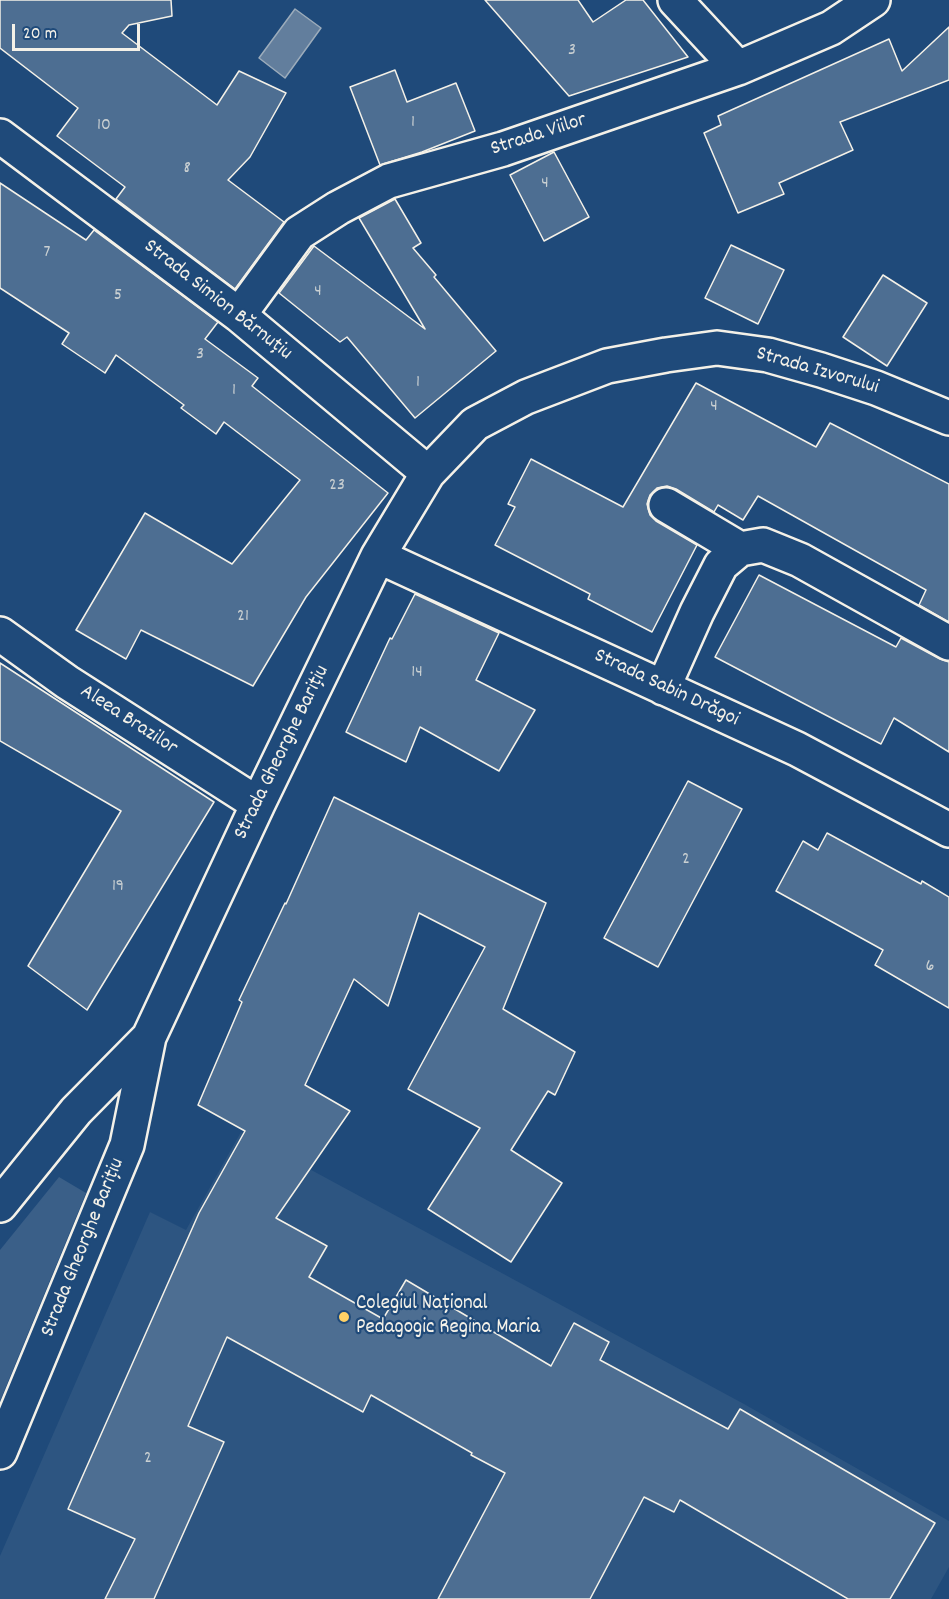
<!DOCTYPE html>
<meta charset="utf-8">
<style>
body{margin:0}
#map{position:relative;width:949px;height:1599px;overflow:hidden;background:#1f4a7a;font-family:Dekko,sans-serif}
canvas{display:block}
.scale{position:absolute;left:12px;top:24px;width:128px;height:27px;box-sizing:border-box;border:3px solid #f4f1e8;border-top:0;padding-left:8px;font-size:18px;line-height:21px;white-space:nowrap;color:#f4f1e8;-webkit-text-stroke:4px #1f4a7a;paint-order:stroke}
</style>
<div id="map">
<canvas width="949" height="1599"></canvas>
<div class="scale">20 m</div>
</div>
<script>
const ctx = document.querySelector('canvas').getContext('2d');
ctx.lineJoin = 'round';
function fill(path, color) {
  ctx.fillStyle = color;
  ctx.fill(path, 'evenodd');
}
function strokePath(path, color, width, dash) {
  ctx.strokeStyle = color;
  ctx.lineWidth = width;
  ctx.lineCap = dash ? 'butt' : 'round';
  ctx.setLineDash(dash || []);
  ctx.stroke(path);
}
function write(font, color, halo, rows, align = 'center') {
  ctx.font = font + ' Dekko,sans-serif';
  ctx.lineWidth = 4.5;
  ctx.setLineDash([]);
  ctx.textBaseline = 'middle';
  ctx.strokeStyle = halo;
  ctx.fillStyle = color;
  for (const [text, x, y, turn = 0] of rows) {
    ctx.save();
    ctx.translate(x, y);
    ctx.rotate((+turn || 0) * Math.PI / 180);
    ctx.textAlign = isNaN(turn) ? turn : align;
    if (halo) ctx.strokeText(text, 0, 0);
    ctx.fillText(text, 0, 0);
    ctx.restore();
  }
}
fill(new Path2D(`
 M 241,1132 L 744,1404 L 949,1521 L 949,1567 L 931,1599 L 0,1599 L 0,1556 L 150,1212 L 186,1230 Z`), '#2d5581');
fill(new Path2D(`
 M 59,1177 L 86,1193 L 0,1401 L 0,1250 Z`), '#3a5f88');
const water = new Path2D(`
 M 295,9 L 321,28 L 285,78 L 259,58 Z`);
fill(water, '#627e9d');
strokePath(water, '#9cacbb', 1.5);
const building = new Path2D(`
 M 0,0 L 171,0 L 172,16 L 129,25 L 122,33 L 217,105 L 239,71 L 286,93 L 250,157 L 228,180 L 284,222 L 235,289 L 116,199 L 125,187 L 57,136 L 78,108 L 0,48 Z
 M 485,0 L 578,0 L 593,22 L 626,0 L 643,0 L 688,57 L 569,96 Z
 M 949,27 L 949,80 L 840,122 L 853,150 L 779,183 L 784,194 L 738,213 L 704,133 L 721,125 L 718,116 L 889,39 L 902,71 Z
 M 395,70 L 407,102 L 456,83 L 475,131 L 422,152 L 380,165 L 350,87 Z
 M 554,152 L 589,217 L 544,241 L 510,175 Z
 M 0,183 L 86,240 L 94,230 L 218,322 L 205,339 L 258,378 L 252,386 L 388,493 L 306,597 L 253,686 L 141,630 L 126,659 L 76,630 L 145,513 L 232,564 L 300,480 L 224,422 L 216,434 L 181,408 L 184,405 L 116,355 L 105,373 L 62,344 L 69,333 L 0,288 Z
 M 395,199 L 421,243 L 413,248 L 436,275 L 434,277 L 496,351 L 415,418 L 347,337 L 340,342 L 279,293 L 314,246 L 425,329 L 359,218 Z
 M 731,245 L 784,270 L 758,324 L 705,298 Z
 M 883,275 L 927,303 L 887,366 L 843,337 Z
 M 696,383 L 816,447 L 830,423 L 949,484 L 949,622 L 919,605 L 926,590 L 758,496 L 743,520 L 718,505 L 714,512 L 676,489 L 667,486 L 657,488 L 650,495 L 647,504 L 650,515 L 656,521 L 697,545 L 652,632 L 588,599 L 590,594 L 495,545 L 515,507 L 508,504 L 531,459 L 623,507 Z
 M 759,575 L 896,647 L 901,638 L 940,659 L 949,662 L 949,752 L 894,718 L 881,744 L 715,657 Z
 M 415,594 L 499,633 L 476,680 L 535,710 L 499,771 L 420,727 L 406,762 L 346,732 L 390,638 L 392,639 Z
 M 0,663 L 214,802 L 87,1010 L 28,966 L 121,811 L 0,741 Z
 M 688,781 L 742,809 L 658,967 L 604,938 Z
 M 334,797 L 546,903 L 503,1009 L 575,1052 L 555,1095 L 548,1091 L 511,1150 L 562,1183 L 511,1262 L 428,1209 L 480,1128 L 408,1089 L 485,947 L 419,913 L 388,1006 L 354,979 L 305,1085 L 350,1111 L 276,1218 L 327,1246 L 309,1277 L 383,1319 L 406,1280 L 551,1366 L 574,1323 L 609,1342 L 600,1360 L 728,1429 L 740,1409 L 935,1523 L 890,1599 L 848,1599 L 680,1500 L 674,1512 L 644,1497 L 590,1599 L 438,1599 L 505,1473 L 471,1455 L 472,1453 L 371,1395 L 363,1412 L 227,1337 L 188,1426 L 224,1442 L 154,1599 L 105,1599 L 135,1539 L 68,1509 L 199,1213 L 245,1131 L 198,1105 L 242,1002 L 239,1000 L 285,903 L 286,904 Z
 M 827,833 L 921,884 L 922,881 L 949,897 L 949,1008 L 875,965 L 883,950 L 776,891 L 803,841 L 818,850 Z`);
fill(building, '#4d6e92');
strokePath(building, '#f4f1e8', 1.5);
const street = new Path2D(`
 M 675,0 L 738,68
 M 0,136 L 239,315 L 428,473
 M 239,315 L 299,233 L 338,208 L 389,181 L 503,149 L 738,68 L 831,28 L 873,0
 M 666,505 L 740,549
 M 378,556 L 797,749 L 949,830
 M 0,634 L 67,682 L 258,804
 M 663,688 L 697,612 L 721,565 L 740,549 L 763,545 L 800,560 L 949,643
 M 0,1205 L 76,1111 L 149,1037 L 258,804 L 378,556 L 428,473 L 475,424 L 526,397 L 607,366 L 666,355 L 717,348 L 768,355 L 821,370 L 876,388 L 949,418
 M 0,1452 L 127,1145 L 149,1037`);
strokePath(street, '#f4f1e8', 38);
strokePath(street, '#1f4a7a', 33);
for (const [x, y, r, color] of [
 [344,1317,6,"#ffd166"]
]) {
  const dot = new Path2D();
  dot.arc(x, y, r, 0, 2 * Math.PI);
  ctx.fillStyle = color;
  ctx.fill(dot);
  strokePath(dot, '#1f4a7a', 2);
}
write('18px', '#cad0d2', null, [
 ["3",572,52],
 ["1",413,124],
 ["10",104,127],
 ["8",187,170],
 ["4",545,185],
 ["7",47,254],
 ["4",318,293],
 ["5",118,297],
 ["3",200,356],
 ["1",418,384],
 ["1",234,392],
 ["4",714,408],
 ["23",337,487],
 ["21",243,618],
 ["14",417,674],
 ["2",686,861],
 ["19",118,888],
 ["6",930,968],
 ["2",148,1460]
]);
write('21px', '#f4f1e8', '#1f4a7a', [
 ["Strada Viilor",539,136,-18],
 ["Strada Simion Bărnuțiu",217,301,38],
 ["Strada Izvorului",817,372,16],
 ["Strada Sabin Drăgoi",666,689,25],
 ["Aleea Brazilor",128,721,33],
 ["Strada Gheorghe Barițiu",283,753,-64],
 ["Strada Gheorghe Barițiu",84,1248,-68]
]);
write('21px', '#f4f1e8', '#1f4a7a', [
 ["Colegiul Național",356,1305],
 ["Pedagogic Regina Maria",356,1329]
], 'left');
</script>
